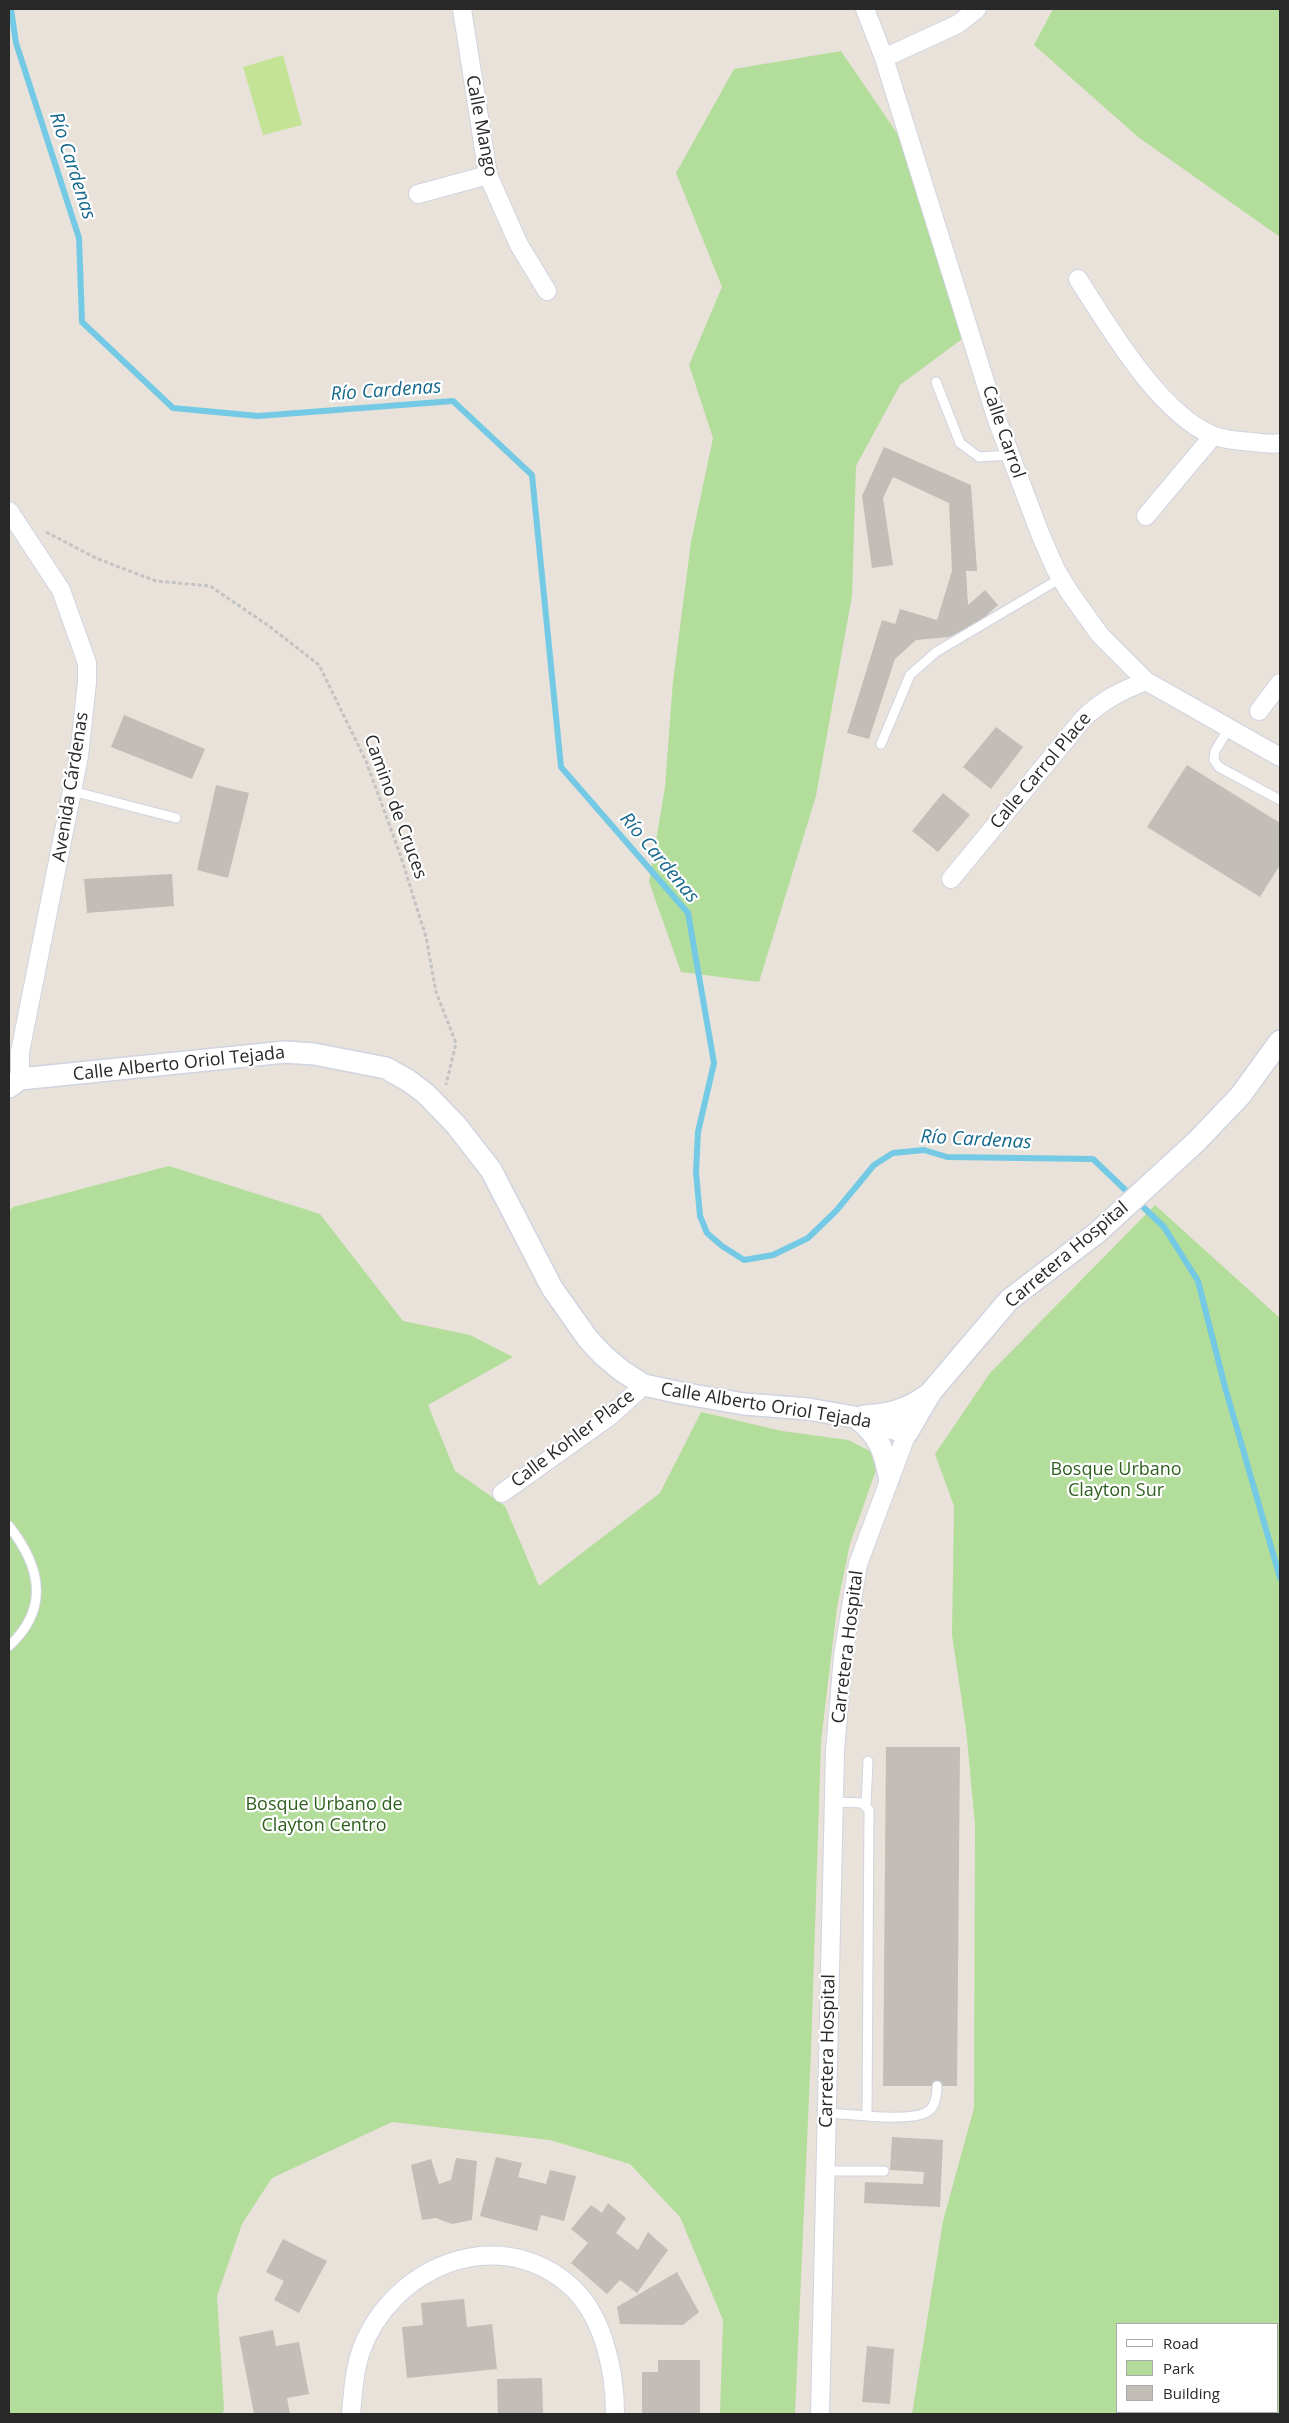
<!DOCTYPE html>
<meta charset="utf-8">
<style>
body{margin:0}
#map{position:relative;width:1289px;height:2423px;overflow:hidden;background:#e9e2da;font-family:"Open Sans",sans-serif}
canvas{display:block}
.frame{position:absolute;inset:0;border:10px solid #282828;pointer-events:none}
.legend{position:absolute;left:1116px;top:2323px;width:162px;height:90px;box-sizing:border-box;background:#fff;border:1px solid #a9a9a9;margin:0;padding:6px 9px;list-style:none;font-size:15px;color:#282828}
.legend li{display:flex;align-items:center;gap:10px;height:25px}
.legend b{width:25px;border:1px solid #a9a9a9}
</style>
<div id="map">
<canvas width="1289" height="2423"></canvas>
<div class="frame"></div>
<ul class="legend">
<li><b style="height:6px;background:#fff"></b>Road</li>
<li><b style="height:14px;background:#b3dd9a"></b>Park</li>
<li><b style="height:14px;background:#c2bdb6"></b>Building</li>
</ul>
</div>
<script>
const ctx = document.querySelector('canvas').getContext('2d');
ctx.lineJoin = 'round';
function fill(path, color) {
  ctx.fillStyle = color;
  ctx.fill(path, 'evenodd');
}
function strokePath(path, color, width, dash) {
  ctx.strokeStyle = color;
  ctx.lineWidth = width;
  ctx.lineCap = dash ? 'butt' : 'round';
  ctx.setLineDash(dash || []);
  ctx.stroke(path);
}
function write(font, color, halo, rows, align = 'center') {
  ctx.font = font + ' "Open Sans",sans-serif';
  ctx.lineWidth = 4.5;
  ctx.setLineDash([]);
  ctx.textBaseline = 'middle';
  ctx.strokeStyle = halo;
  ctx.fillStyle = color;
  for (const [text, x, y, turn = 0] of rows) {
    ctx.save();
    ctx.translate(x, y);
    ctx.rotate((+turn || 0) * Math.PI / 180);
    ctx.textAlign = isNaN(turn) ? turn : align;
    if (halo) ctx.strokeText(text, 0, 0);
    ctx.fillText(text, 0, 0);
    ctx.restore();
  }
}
fill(new Path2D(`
 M 1053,9 L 1280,9 L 1280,237 L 1138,137 L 1034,45 Z
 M 841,51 L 929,180 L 962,339 L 900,385 L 856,466 L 852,596 L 816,796 L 759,982 L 681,972 L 649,882 L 665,787 L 673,681 L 691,542 L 713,438 L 689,365 L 722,287 L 676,173 L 734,69 Z
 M 169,1166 L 320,1214 L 403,1321 L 470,1335 L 513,1357 L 428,1405 L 455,1471 L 505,1506 L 539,1586 L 660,1493 L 701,1412 L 782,1431 L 848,1440 L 870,1451 L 875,1460 L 876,1470 L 850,1544 L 837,1607 L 821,1741 L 811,2052 L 795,2414 L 720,2414 L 723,2320 L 680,2217 L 630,2164 L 550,2140 L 392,2122 L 272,2178 L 242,2224 L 217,2296 L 224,2409 L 222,2414 L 9,2414 L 9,1211 L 13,1207 Z
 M 1155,1205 L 1280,1318 L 1280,2414 L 912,2414 L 943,2221 L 974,2108 L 975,1824 L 966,1729 L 952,1635 L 954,1506 L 935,1454 L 990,1373 ZM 1278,2324 L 1278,2412 L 1118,2412 L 1118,2324 Z`), '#b3dd9a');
fill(new Path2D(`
 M 283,55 L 302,125 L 263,135 L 243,67 Z`), '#c5e396');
strokePath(new Path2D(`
 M 11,9 L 16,43 L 79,238 L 82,322 L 173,408 L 258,416 L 453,401 L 532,475 L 561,767 L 688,913 L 714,1063 L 698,1132 L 696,1172 L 700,1216 L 707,1233 L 722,1246 L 744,1260 L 773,1255 L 808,1238 L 836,1211 L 874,1165 L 893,1153 L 924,1150 L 947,1157 L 1093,1159 L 1164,1227 L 1198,1281 L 1225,1387 L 1280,1578`), '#74cae5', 6);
fill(new Path2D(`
 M 884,447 L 971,485 L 977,571 L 966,571 L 968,605 L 985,590 L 998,605 L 978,623 L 949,637 L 916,640 L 895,659 L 869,739 L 847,733 L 882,620 L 895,624 L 900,609 L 937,620 L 952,571 L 949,503 L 893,477 L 883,498 L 893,565 L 872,568 L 862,496 Z
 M 124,715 L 205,749 L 192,779 L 111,747 Z
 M 996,727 L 1023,747 L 991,789 L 963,767 Z
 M 1187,765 L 1280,823 L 1280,865 L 1260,897 L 1147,827 Z
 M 216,785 L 249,793 L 228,878 L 197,870 Z
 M 943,793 L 970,815 L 938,852 L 912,831 Z
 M 172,874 L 174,906 L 87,913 L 84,879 Z
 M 886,1747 L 960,1747 L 957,2086 L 883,2086 Z
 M 892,2137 L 943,2140 L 940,2207 L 864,2203 L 865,2182 L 923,2184 L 924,2172 L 890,2170 Z
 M 496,2157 L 522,2163 L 518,2177 L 546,2184 L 550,2170 L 576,2176 L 564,2221 L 541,2215 L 537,2231 L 480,2216 Z
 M 456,2158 L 477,2161 L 472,2220 L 452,2224 L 436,2218 L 422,2220 L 411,2165 L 431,2159 L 439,2184 L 451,2180 Z
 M 608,2203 L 626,2218 L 616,2233 L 638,2250 L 648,2232 L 668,2250 L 637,2293 L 620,2280 L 607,2294 L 571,2263 L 588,2243 L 571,2229 L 591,2205 L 602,2213 Z
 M 283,2239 L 327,2261 L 299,2313 L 274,2300 L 284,2281 L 266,2272 Z
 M 677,2272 L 699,2312 L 683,2325 L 620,2324 L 617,2307 Z
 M 464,2299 L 467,2327 L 492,2324 L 497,2369 L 407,2378 L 402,2327 L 423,2325 L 421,2303 Z
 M 273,2330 L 276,2346 L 299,2342 L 309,2394 L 287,2398 L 290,2414 L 254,2414 L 239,2337 Z
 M 867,2346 L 894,2349 L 890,2404 L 862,2402 Z
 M 658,2360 L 700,2360 L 700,2414 L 642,2414 L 642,2372 L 658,2372 Z
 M 542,2378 L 543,2414 L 498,2414 L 497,2379 Z`), '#c2bdb6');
const service = new Path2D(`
 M 936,382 L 960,443 L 979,457 L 1010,455
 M 1229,728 L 1215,751 L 1214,760 L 1219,767 L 1280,800
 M 881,744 L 910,675 L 936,652 L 1061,578
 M 72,791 L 176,818
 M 9,1526 C 41,1567 50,1608 9,1646
 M 834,1802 L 862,1803 L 869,1810 L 867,2115
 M 866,1805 L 868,1761
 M 826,2113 C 850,2114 906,2122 925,2113 C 935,2109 937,2096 937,2086
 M 825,2171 L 884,2171`);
const minor = new Path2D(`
 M 462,9 L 488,175 L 519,245 L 547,291
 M 865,9 L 884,58 L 997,420 L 1041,536 L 1056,570 L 1070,593 L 1100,635 L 1146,681 L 1280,757
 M 884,58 L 958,24 L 977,9
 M 418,194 L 488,175
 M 1078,279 C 1109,327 1159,413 1212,435 C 1224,440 1240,441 1253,442 C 1262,443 1272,445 1280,443
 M 9,511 L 61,590 L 87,663 L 87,682 L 79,756 L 20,1052 L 20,1079
 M 1146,516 L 1213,436
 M 1259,711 L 1280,683
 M 951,879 L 1083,719 C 1102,700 1121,691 1146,681
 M 502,1493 L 610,1416 L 644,1385
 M 351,2414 C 353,2393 354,2371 361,2351 C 391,2268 494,2223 567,2283 C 603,2312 615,2370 615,2414
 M 820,2414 L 835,1751 L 843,1656 L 858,1564 L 907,1433`);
const tertiary = new Path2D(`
 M 9,1087 L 20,1079 L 285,1052 L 314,1054 L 386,1068 L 409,1081 L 426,1094 L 456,1125 L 491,1170 L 552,1288 L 588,1339 L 604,1356 L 622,1371 L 644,1385 L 681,1393 L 744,1404 L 808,1409 L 854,1417 L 907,1433 L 931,1392 L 1009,1300 L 1098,1232 L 1196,1142 L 1240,1096 L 1280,1041
 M 864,1416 C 888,1415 907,1410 926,1396
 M 859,1420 C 879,1435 885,1453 889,1477`);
strokePath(service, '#d0d3e0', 11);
strokePath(minor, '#d0d3e0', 20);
strokePath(tertiary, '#d0d3e0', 24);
strokePath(new Path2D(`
 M 46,532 L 98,559 L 156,581 L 210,586 L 269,626 L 319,665 L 366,761 L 400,854 L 426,937 L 436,992 L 456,1043 L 446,1085`), '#c3c3c3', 3, [4, 2.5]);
strokePath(service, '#fff', 9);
strokePath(minor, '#fff', 18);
strokePath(tertiary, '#fff', 21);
write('18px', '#282828', '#fff', [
 ["Calle Mango",481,126,79],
 ["Calle Carrol",1003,432,71],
 ["Calle Carrol Place",1041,771,-50],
 ["Avenida Cárdenas",71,787,-81],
 ["Camino de Cruces",395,807,70],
 ["Calle Alberto Oriol Tejada",179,1064,-6],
 ["Carretera Hospital",1067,1255,-40],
 ["Calle Alberto Oriol Tejada",766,1406,9],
 ["Calle Kohler Place",573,1439,-37],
 ["Carretera Hospital",848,1647,-83],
 ["Carretera Hospital",828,2051,-89]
]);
write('18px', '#2d5f1e', '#fff', [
 ["Bosque Urbano",1116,1470],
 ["Clayton Sur",1116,1491],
 ["Bosque Urbano de",324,1805],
 ["Clayton Centro",324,1826]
]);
write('italic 19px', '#16688d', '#fff', [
 ["Río Cardenas",72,166,72],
 ["Río Cardenas",386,391,-4],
 ["Río Cardenas",659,858,50],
 ["Río Cardenas",976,1140,3]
]);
</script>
